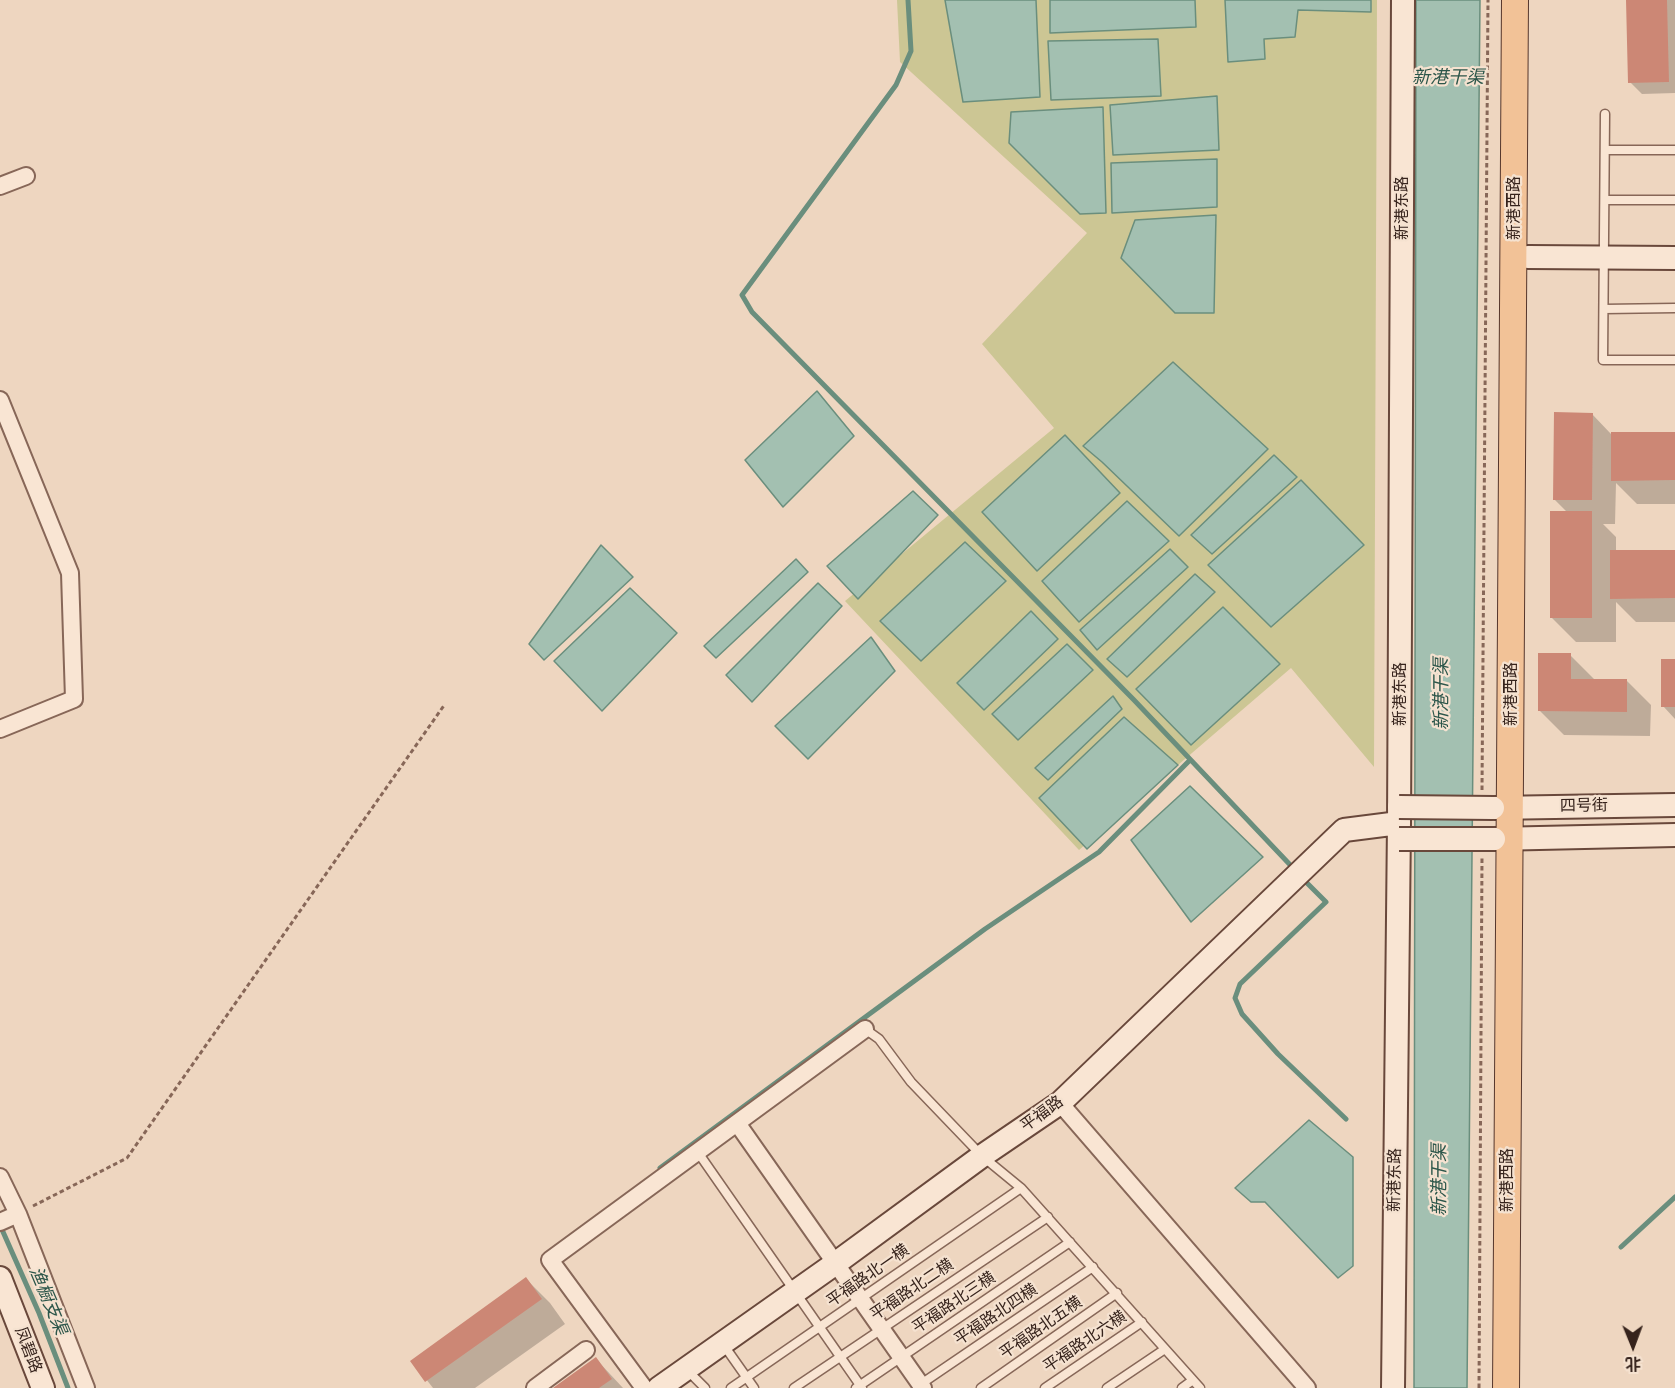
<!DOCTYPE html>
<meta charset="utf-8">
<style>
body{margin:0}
#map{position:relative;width:1675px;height:1388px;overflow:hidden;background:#eed6c0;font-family:"Noto Serif","Noto Sans SC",serif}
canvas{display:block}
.north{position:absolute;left:1603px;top:1316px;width:60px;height:60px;-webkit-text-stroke:4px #f5e2d0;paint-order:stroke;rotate:179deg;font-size:16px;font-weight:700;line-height:24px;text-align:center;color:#36231c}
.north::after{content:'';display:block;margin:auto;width:21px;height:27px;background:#36231c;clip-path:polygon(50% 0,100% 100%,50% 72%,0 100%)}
</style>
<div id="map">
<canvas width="1675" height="1388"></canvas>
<div class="north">北</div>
</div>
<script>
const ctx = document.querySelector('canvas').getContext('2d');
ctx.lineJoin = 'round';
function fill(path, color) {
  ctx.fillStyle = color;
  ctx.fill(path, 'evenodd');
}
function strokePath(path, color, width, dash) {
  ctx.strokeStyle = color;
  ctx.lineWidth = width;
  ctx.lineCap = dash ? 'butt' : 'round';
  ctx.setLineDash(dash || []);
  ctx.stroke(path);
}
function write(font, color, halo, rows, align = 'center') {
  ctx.font = font + ' "Noto Serif","Noto Sans SC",serif';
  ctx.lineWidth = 4.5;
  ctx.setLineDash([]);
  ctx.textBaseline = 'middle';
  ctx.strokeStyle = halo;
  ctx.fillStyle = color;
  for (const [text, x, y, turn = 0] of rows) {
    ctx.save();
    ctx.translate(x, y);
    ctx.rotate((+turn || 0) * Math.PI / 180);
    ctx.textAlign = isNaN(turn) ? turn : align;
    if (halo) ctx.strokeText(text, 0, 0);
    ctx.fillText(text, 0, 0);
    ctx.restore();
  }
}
fill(new Path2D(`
 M 897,0 L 1377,0 L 1374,767 L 1291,668 L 1079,850 L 845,601 L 1054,428 L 982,344 L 1087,233 L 900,62 Z`), '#ccc694');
const water = new Path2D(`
 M 945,0 L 1036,0 L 1040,97 L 963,102 Z
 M 1050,0 L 1195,0 L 1196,27 L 1050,33 Z
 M 1225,0 L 1371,0 L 1371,12 L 1298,10 L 1295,37 L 1264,39 L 1265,59 L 1228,62 Z
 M 1416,0 L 1480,0 L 1467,1388 L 1414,1388 Z
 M 1158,39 L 1161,96 L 1051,100 L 1048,41 Z
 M 1217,96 L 1219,150 L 1113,155 L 1110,105 Z
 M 1103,107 L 1106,213 L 1080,214 L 1009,143 L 1011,112 Z
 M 1217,159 L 1217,207 L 1112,213 L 1111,163 Z
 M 1216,215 L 1214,313 L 1175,313 L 1121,258 L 1135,220 Z
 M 1173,362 L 1268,449 L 1179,536 L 1102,462 L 1083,446 Z
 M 817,391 L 854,436 L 783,507 L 745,460 Z
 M 1065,435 L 1120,493 L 1037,571 L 982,512 Z
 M 1274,455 L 1297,477 L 1212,554 L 1191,535 Z
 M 1301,480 L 1364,545 L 1271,627 L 1208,565 Z
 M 913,491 L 938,515 L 858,599 L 827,566 Z
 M 1127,501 L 1169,541 L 1079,622 L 1042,581 Z
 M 965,542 L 1006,581 L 921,661 L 880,621 Z
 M 601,545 L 633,577 L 544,660 L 529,644 Z
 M 1170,549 L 1188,567 L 1097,650 L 1080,630 Z
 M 796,559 L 808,572 L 716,658 L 704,646 Z
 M 1195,574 L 1215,592 L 1127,677 L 1107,659 Z
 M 818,583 L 842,606 L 752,702 L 726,675 Z
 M 630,588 L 677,633 L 602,711 L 554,661 Z
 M 1223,607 L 1280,664 L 1191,745 L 1136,689 Z
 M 1031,611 L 1058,639 L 984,710 L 957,683 Z
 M 871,637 L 895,671 L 808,759 L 775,726 Z
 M 1067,644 L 1093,670 L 1018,740 L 992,714 Z
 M 1113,696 L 1122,709 L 1048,780 L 1035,768 Z
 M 1124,717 L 1178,765 L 1087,849 L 1039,798 Z
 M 1190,786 L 1263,857 L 1191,922 L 1131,840 Z
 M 1309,1120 L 1353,1157 L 1353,1266 L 1338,1278 L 1265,1202 L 1251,1202 L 1235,1188 Z`);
fill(water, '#a3c0b1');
strokePath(water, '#6a8e7d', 1.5);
fill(new Path2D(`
 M 1628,0 L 1675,0 L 1675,93 L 1642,94 L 1630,82 Z
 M 1592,414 L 1611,434 L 1675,433 L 1675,504 L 1637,504 L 1616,483 L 1615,524 L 1603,524 L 1616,537 L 1616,552 L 1675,552 L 1675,622 L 1636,622 L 1616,602 L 1616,642 L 1576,642 L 1552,618 L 1567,512 L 1554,499 Z
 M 1570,655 L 1594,679 L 1626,680 L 1651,705 L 1650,736 L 1564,735 L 1540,711 Z
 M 1675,660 L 1675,719 L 1663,706 Z
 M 526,1279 L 550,1303 L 565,1324 L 475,1388 L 433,1388 L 412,1361 Z
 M 596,1359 L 623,1388 L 555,1388 Z`), '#0003');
strokePath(new Path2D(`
 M 908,0 L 911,51 L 896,85 L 742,295 L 752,312 L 1134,700 L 1295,870
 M 1301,877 L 1326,902 L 1240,984 L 1235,998 L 1242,1014 L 1278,1054 L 1346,1119
 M 660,1168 L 985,929 L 1099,852 L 1190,760
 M 0,1225 L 39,1313 L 68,1388
 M 1621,1247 L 1675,1197`), '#6a8e7d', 5);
fill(new Path2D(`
 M 1626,0 L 1667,0 L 1669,82 L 1628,83 Z
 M 1554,412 L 1593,413 L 1592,500 L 1553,500 Z
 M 1611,432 L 1675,432 L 1675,480 L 1611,481 Z
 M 1550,511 L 1592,511 L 1592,618 L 1550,618 Z
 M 1610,550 L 1675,550 L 1675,598 L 1610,599 Z
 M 1538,653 L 1571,653 L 1571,679 L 1627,679 L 1627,712 L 1538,711 Z
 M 1661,659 L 1675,659 L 1675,707 L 1661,707 Z
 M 526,1277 L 542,1299 L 425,1382 L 410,1361 Z
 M 596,1357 L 612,1379 L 599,1388 L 553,1388 Z`), '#cc8775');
const lane = new Path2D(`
 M 1605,114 L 1603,360 L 1675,360
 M 1605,150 L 1675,150
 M 1605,200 L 1675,200
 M 1604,309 L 1675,308
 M 865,1029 L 879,1039 L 911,1082 L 982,1156 L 1021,1188 L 1200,1388
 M 697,1151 L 862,1388
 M 723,1344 L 754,1388
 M 686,1369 L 705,1388
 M 918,1386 L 1093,1267
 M 731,1388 L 1021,1188
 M 794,1388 L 1048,1217
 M 856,1388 L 1070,1242
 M 981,1388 L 1117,1293
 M 1045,1388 L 1142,1322
 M 1107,1388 L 1165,1349
 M 1182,1388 L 1193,1380`);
const street = new Path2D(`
 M 0,186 L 26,176
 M 0,400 L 70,573 L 74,699 L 0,729
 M 1060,1103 L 1307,1388
 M 737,1123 L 923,1388
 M 0,1177 L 18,1214 L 86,1388
 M 0,1222 L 18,1214
 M 535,1388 L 586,1350
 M 644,1388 L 550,1260 L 865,1029`);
const secondary = new Path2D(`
 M 1528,257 L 1675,258
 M 1494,808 L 1675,805
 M 1494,839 L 1675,835
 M 0,1278 L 43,1388
 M 659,1388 L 836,1263 L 982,1156 L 1060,1103 L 1344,830 L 1399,823
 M 1393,1388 L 1399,823 L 1403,0`);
const primary = new Path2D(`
 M 1506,1388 L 1515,0`);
strokePath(lane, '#876758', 11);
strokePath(street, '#876758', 20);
strokePath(secondary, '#69483b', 26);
strokePath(primary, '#55362c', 28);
strokePath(new Path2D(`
 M 1482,790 L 1488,0
 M 33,1206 L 127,1158 L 445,704
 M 1479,1388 L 1482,857`), '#876758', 3, [4.5, 3]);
strokePath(lane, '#f9e5d3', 8);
strokePath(street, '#f9e5d3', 16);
strokePath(secondary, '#f9e5d3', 22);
strokePath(primary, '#f2c297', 26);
const secondaryBridge = new Path2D(`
 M 1399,807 L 1493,808
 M 1399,839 L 1494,839`);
strokePath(secondaryBridge, '#69483b', 26, []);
strokePath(secondaryBridge, '#f9e5d3', 22);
write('16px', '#36231c', '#f5e2d0', [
 ["新港东路",1402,208,-90],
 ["新港西路",1514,208,-90],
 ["新港东路",1400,694,-90],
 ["新港西路",1511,694,-90],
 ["四号街",1584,806,-1],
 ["平福路",1042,1114,-36],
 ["新港东路",1395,1180,-89],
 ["新港西路",1507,1180,-90],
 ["平福路北一横",868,1276,-35],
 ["平福路北二横",912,1290,-34],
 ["平福路北三横",954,1303,-34],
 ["平福路北四横",996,1315,-34],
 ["平福路北五横",1041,1328,-35],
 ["平福路北六横",1085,1342,-34],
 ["凤碧路",28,1350,69]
]);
write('italic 18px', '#2c564a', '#f5e2d0', [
 ["新港干渠",1448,78],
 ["新港干渠",1442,694,-90],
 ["新港干渠",1440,1180,-90],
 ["渔橱支渠",48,1301,67]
]);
</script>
